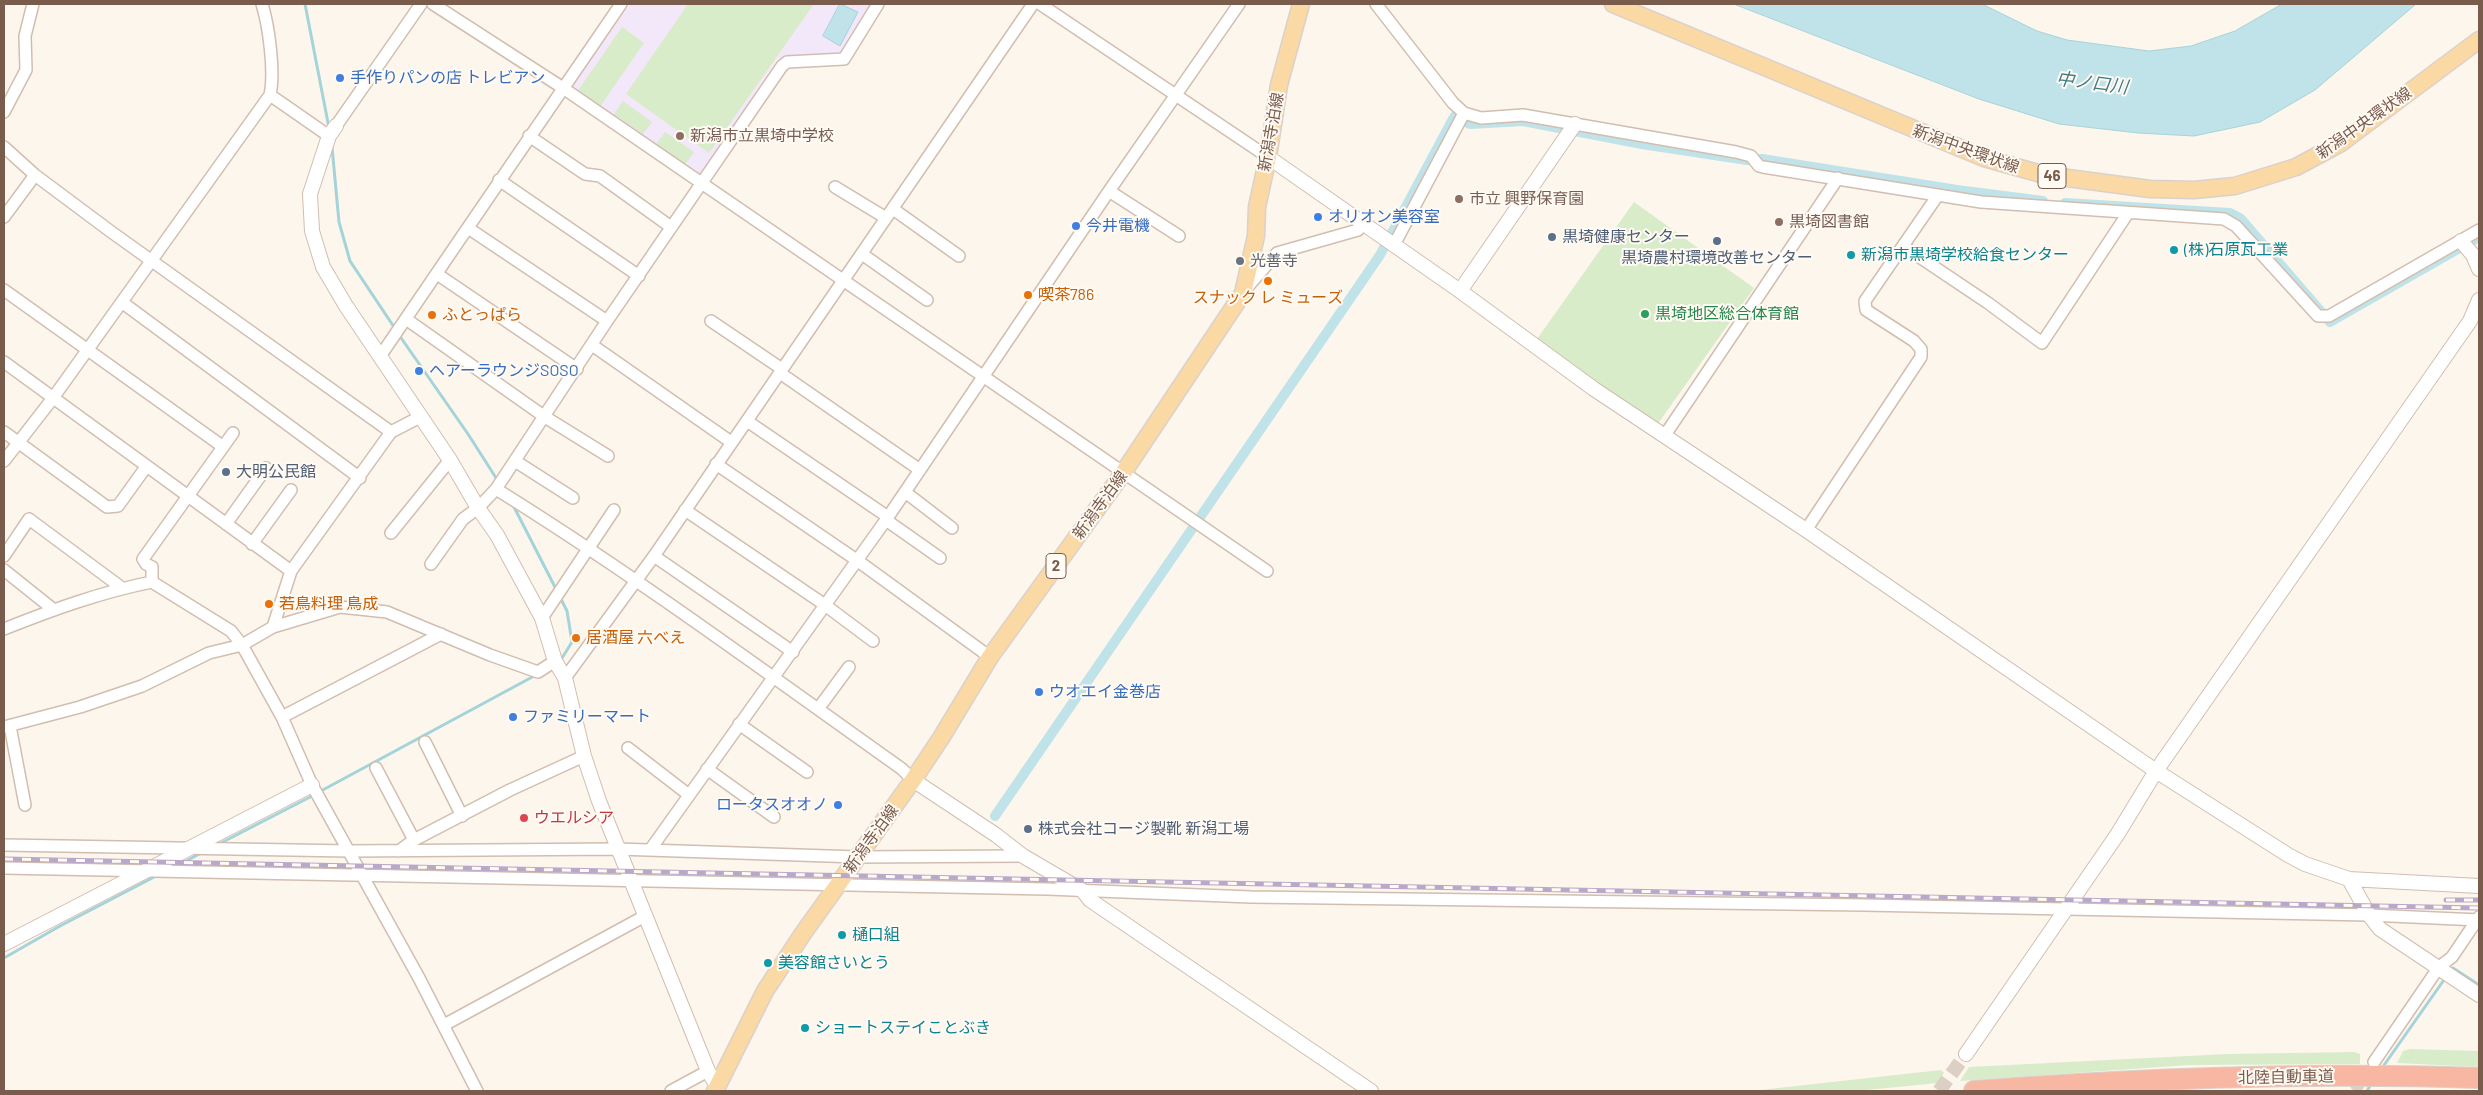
<!DOCTYPE html>
<meta charset="utf-8">
<style>
body{margin:0}
#map{position:relative;width:2483px;height:1095px;overflow:hidden;background:#fdf6ec;font-family:Barlow,sans-serif}
canvas{display:block}
.frame{position:absolute;inset:0;border:5px solid #7a5c4d;pointer-events:none}
</style>
<div id="map">
<canvas width="2483" height="1095"></canvas>
<div class="frame"></div>
</div>
<script>
const ctx = document.querySelector('canvas').getContext('2d');
ctx.lineJoin = 'round';
function fill(path, color) {
  ctx.fillStyle = color;
  ctx.fill(path, 'evenodd');
}
function strokePath(path, color, width, dash) {
  ctx.strokeStyle = color;
  ctx.lineWidth = width;
  ctx.lineCap = dash ? 'butt' : 'round';
  ctx.setLineDash(dash || []);
  ctx.stroke(path);
}
function write(font, color, halo, rows, align = 'center') {
  ctx.font = font + ' Barlow,"Noto Sans JP",sans-serif';
  ctx.lineWidth = 4;
  ctx.setLineDash([]);
  ctx.textBaseline = 'middle';
  ctx.strokeStyle = halo;
  ctx.fillStyle = color;
  for (const [text, x, y, turn = 0] of rows) {
    ctx.save();
    ctx.translate(x, y);
    ctx.rotate((+turn || 0) * Math.PI / 180);
    ctx.textAlign = isNaN(turn) ? turn : align;
    if (halo) ctx.strokeText(text, 0, 0);
    ctx.fillText(text, 0, 0);
    ctx.restore();
  }
}
fill(new Path2D(`
 M 630,4 L 873,4 L 840,57 L 777,59 L 697,181 L 569,90 Z`), '#f3e8fa');
fill(new Path2D(`
 M 688,4 L 814,4 L 709,153 L 626,94 Z
 M 622,27 L 644,43 L 599,108 L 577,92 Z
 M 623,101 L 652,122 L 643,134 L 614,114 Z
 M 665,132 L 694,152 L 685,165 L 656,144 Z
 M 1634,202 L 1754,288 L 1657,425 L 1537,339 Z
 M 2410,1049 L 2479,1051 L 2479,1067 L 2397,1063 L 2403,1051 Z
 M 2354,1052 L 2360,1054 L 2360,1064 L 2189,1065 L 1960,1081 L 1969,1067 L 2228,1054 Z
 M 1941,1070 L 1944,1073 L 1938,1083 L 1856,1091 L 1751,1091 Z`), '#d8ecc9');
const water = new Path2D(`
 M 840,4 L 858,12 L 840,46 L 823,36 Z
 M 1734,4 L 1982,4 L 2037,31 L 2067,40 L 2149,51 L 2191,46 L 2235,31 L 2282,4 L 2416,4 L 2315,90 L 2260,122 L 2194,136 L 2138,133 L 2059,124 L 1979,99 Z`);
fill(water, '#bfe3e8');
strokePath(water, '#a5d3da', 1);
strokePath(new Path2D(`
 M 305,4 L 329,128
 M 332,147 L 339,222 L 350,261 L 396,330
 M 399,335 L 468,434 L 498,481
 M 513,505 L 557,591
 M 558,661 L 562,658 L 572,642 L 567,611 L 560,597
 M 319,792 L 536,675
 M 217,845 L 314,795
 M 173,868 L 203,852
 M 4,958 L 60,926 L 158,875
 M 2450,972 L 2453,968 L 2479,985
 M 2382,1068 L 2446,977
 M 2367,1091 L 2371,1084`), '#a5d3da', 3);
strokePath(new Path2D(`
 M 2065,203 L 2230,213 L 2241,219 L 2330,322 L 2479,237
 M 995,816 L 1380,255 L 1454,117 L 1470,124 L 1523,121 L 1642,144 L 1747,160 L 1762,159 L 1957,190 L 2043,201`), '#bfe3e8', 10);
strokePath(new Path2D(`
 M 2355,1091 L 2366,1074`), '#dcd0c4', 11, [11, 5.5]);
strokePath(new Path2D(`
 M 1939,1091 L 1966,1054`), '#dcd0c4', 14, [14, 7]);
const minor = new Path2D(`
 M 433,4 L 563,88 L 1267,571
 M 1040,4 L 1268,157
 M 1376,4 L 1453,103 L 1464,113 L 1481,118 L 1523,115 L 1736,152 L 1751,156 L 1759,166 L 1763,167 L 1981,202 L 2224,219 L 2236,226 L 2318,316 L 2329,316 L 2479,230
 M 270,95 L 329,136
 M 4,112 L 26,70 L 25,36 L 33,4
 M 336,126 L 421,4
 M 529,136 L 585,174 L 600,176 L 671,227
 M 4,147 L 35,175 L 110,231 L 391,432
 M 499,180 L 639,276
 M 835,187 L 886,218
 M 1109,191 L 1179,236
 M 893,209 L 959,256
 M 4,217 L 35,175
 M 468,228 L 607,321
 M 1394,245 L 1464,113
 M 1903,246 L 1988,303 L 2042,343 L 2128,213
 M 862,254 L 927,300
 M 437,274 L 577,369
 M 4,290 L 222,446
 M 1245,290 L 1277,253 L 1358,230 L 1363,224
 M 123,303 L 360,478
 M 406,319 L 545,417 L 608,456
 M 711,321 L 782,369
 M 592,345 L 731,442
 M 381,355 C 461,238 540,121 621,4
 M 4,362 L 291,571
 M 780,373 L 920,470
 M 747,421 L 888,517
 M 4,432 L 107,507 L 118,506 L 146,467
 M 1665,435 L 1838,178
 M 4,461 L 53,398 L 270,95 C 275,72 269,27 262,4
 M 515,461 L 573,498
 M 716,464 L 858,561 L 990,657
 M 496,489 C 636,576 768,674 902,769 L 913,780
 M 905,492 L 952,528
 M 685,510 L 825,605 L 873,641
 M 886,520 L 940,558
 M 226,524 L 266,468
 M 1806,530 L 1921,357 L 1921,349 L 1914,341 L 1866,310 L 1865,301 L 1938,195
 M 391,533 L 450,460
 M 252,544 L 291,490
 M 4,556 L 29,519 L 122,588
 M 654,556 L 793,652
 M 431,564 L 463,519 L 478,508 L 496,489 L 607,321 L 782,66 L 787,62 L 844,59 L 878,4
 M 4,570 L 54,610
 M 152,582 L 152,567 L 146,564 L 143,559 L 233,433
 M 542,618 L 614,510
 M 273,627 L 291,571 L 391,432 L 420,417
 M 4,629 C 52,610 101,592 152,582 L 231,631 L 242,645 L 282,717 L 312,785 L 419,978 L 477,1091
 M 565,678 L 654,556 L 1033,4
 M 818,709 L 849,667
 M 282,717 L 441,634
 M 739,724 L 807,772
 M 10,726 L 25,805
 M 4,727 L 80,707 L 142,686 L 209,653 L 242,645 L 273,627 L 340,607 L 387,612 L 490,655 L 538,672 L 555,661
 M 425,742 L 462,816
 M 628,748 L 689,795
 M 376,768 L 414,840
 M 707,769 L 774,817
 M 4,845 L 349,851 L 618,849 L 858,857 L 1023,856
 M 650,850 L 888,517 L 1109,191 L 1239,4
 M 399,851 L 414,840 L 510,790 L 584,756
 M 4,868 L 1047,889 L 1251,897 L 1864,905 L 2369,915 L 2479,920
 M 444,1025 L 645,916
 M 2374,1062 L 2439,967 L 2452,957 L 2479,917
 M 671,1091 L 708,1071`);
const tertiary = new Path2D(`
 M 336,126 L 329,136 L 310,194 L 312,231 L 323,267 L 346,306 L 450,460 L 478,508 L 497,535 L 542,618 L 555,661 L 565,678 L 584,756 L 599,801 L 708,1071 L 717,1086
 M 1268,157 L 1460,291 L 1594,389 L 1806,530 L 2156,771 L 2288,855 L 2305,864 L 2349,879 L 2479,886
 M 2461,241 L 2473,255 L 2479,269
 M 1460,291 L 1575,124
 M 913,780 L 996,835 L 1023,856 L 1083,891 L 1090,900 L 1371,1091
 M 2349,879 L 2369,915 L 2380,929 L 2479,995
 M 4,944 L 312,785
 M 1966,1054 L 2117,835 L 2156,771 L 2470,321 L 2479,300`);
const primary = new Path2D(`
 M 1613,4 L 1984,158 L 2045,175 L 2150,189 L 2194,190 L 2235,186 L 2296,167 L 2341,143 L 2479,40
 M 715,1091 L 765,991 L 804,932 L 913,780 L 941,738 L 990,657 L 1123,473 L 1243,293 L 1256,236 L 1257,207 L 1268,157 L 1279,85 L 1301,4`);
const motorway = new Path2D(`
 M 1974,1091 C 2142,1078 2311,1072 2479,1078`);
strokePath(minor, '#d1beb0', 14);
strokePath(tertiary, '#d1beb0', 16);
strokePath(primary, '#dad1cd', 19);
strokePath(motorway, '#dad1cd', 22);
strokePath(minor, '#fff', 11);
strokePath(tertiary, '#fff', 14);
strokePath(primary, '#fbd9a5', 16);
strokePath(motorway, '#f7b7a3', 20);
const rail = new Path2D(`
 M 4,859 L 2479,908
 M 2446,900 L 2479,900`);
strokePath(rail, '#b9a8c9', 5);
strokePath(rail, '#fffaf3', 3, [9]);
for (const [x, y, r, color] of [
 [340,78,5,"#3f7fe0"],
 [680,136,5,"#8d6e63"],
 [1459,199,5,"#8d6e63"],
 [1318,217,5,"#3f7fe0"],
 [1779,222,5,"#8d6e63"],
 [1076,226,5,"#3f7fe0"],
 [1552,237,5,"#5c6f8a"],
 [1717,241,5,"#5c6f8a"],
 [2174,250,5,"#0f9aa8"],
 [1851,255,5,"#0f9aa8"],
 [1240,261,5,"#6b7280"],
 [1268,281,5,"#e8710a"],
 [1028,295,5,"#e8710a"],
 [1645,314,5,"#2e9e5b"],
 [432,315,5,"#e8710a"],
 [419,371,5,"#3f7fe0"],
 [226,472,5,"#5c6f8a"],
 [269,604,5,"#e8710a"],
 [576,638,5,"#e8710a"],
 [1039,692,5,"#3f7fe0"],
 [513,717,5,"#3f7fe0"],
 [838,805,5,"#3f7fe0"],
 [524,818,5,"#e0444e"],
 [1028,829,5,"#5c6f8a"],
 [842,935,5,"#0f9aa8"],
 [768,963,5,"#0f9aa8"],
 [805,1028,5,"#0f9aa8"]
]) {
  const dot = new Path2D();
  dot.arc(x, y, r, 0, 2 * Math.PI);
  ctx.fillStyle = color;
  ctx.fill(dot);
  strokePath(dot, '#fffaf3', 2);
}
for (const [x, y, w] of [
 [2052,176,28],
 [1056,566,20]
]) {
  const box = new Path2D();
  box.roundRect(x - w / 2, y - 12.5, w, 25, 4);
  ctx.fillStyle = '#fffaf3';
  ctx.fill(box);
  strokePath(box, '#7a5c4d', 1);
}
write('bold 15px', '#7a5c4d', null, [
 ["46",2052,176],
 ["2",1056,566]
]);
write('16px', '#366cbe', '#fffaf3', [
 ["手作りパンの店 トレビアン",350,78],
 ["オリオン美容室",1328,217],
 ["今井電機",1086,226],
 ["ヘアーラウンジSOSO",429,371],
 ["ウオエイ金巻店",1049,692],
 ["ファミリーマート",523,717],
 ["ロータスオオノ",828,805,"right"]
], 'left');
write('16px', '#7a5c4d', '#fffaf3', [
 ["新潟中央環状線",2364,123,-35],
 ["新潟寺泊線",1271,132,-80],
 ["新潟中央環状線",1966,149,20],
 ["新潟寺泊線",1100,505,-54],
 ["新潟寺泊線",871,839,-54],
 ["北陸自動車道",2286,1077,-1]
]);
write('16px', '#785e54', '#fffaf3', [
 ["新潟市立黒埼中学校",690,136],
 ["市立 興野保育園",1469,199],
 ["黒埼図書館",1789,222]
], 'left');
write('16px', '#4e5e75', '#fffaf3', [
 ["黒埼健康センター",1562,237],
 ["黒埼農村環境改善センター",1717,258,"center"],
 ["大明公民館",236,472],
 ["株式会社コージ製靴 新潟工場",1038,829]
], 'left');
write('16px', '#0d838f', '#fffaf3', [
 ["(株)石原瓦工業",2184,250],
 ["新潟市黒埼学校給食センター",1861,255],
 ["樋口組",852,935],
 ["美容館さいとう",778,963],
 ["ショートステイことぶき",815,1028]
], 'left');
write('16px', '#5b616d', '#fffaf3', [
 ["光善寺",1250,261]
], 'left');
write('16px', '#c56008', '#fffaf3', [
 ["喫茶786",1038,295],
 ["スナック レ ミューズ",1268,298,"center"],
 ["ふとっぱら",442,315],
 ["若鳥料理 鳥成",279,604],
 ["居酒屋 六べえ",586,638]
], 'left');
write('16px', '#27864d', '#fffaf3', [
 ["黒埼地区総合体育館",1655,314]
], 'left');
write('16px', '#be3a42', '#fffaf3', [
 ["ウエルシア",534,818]
], 'left');
write('italic 18px', '#437c86', '#fffaf3', [
 ["中ノ口川",2092,83,7]
]);
</script>
